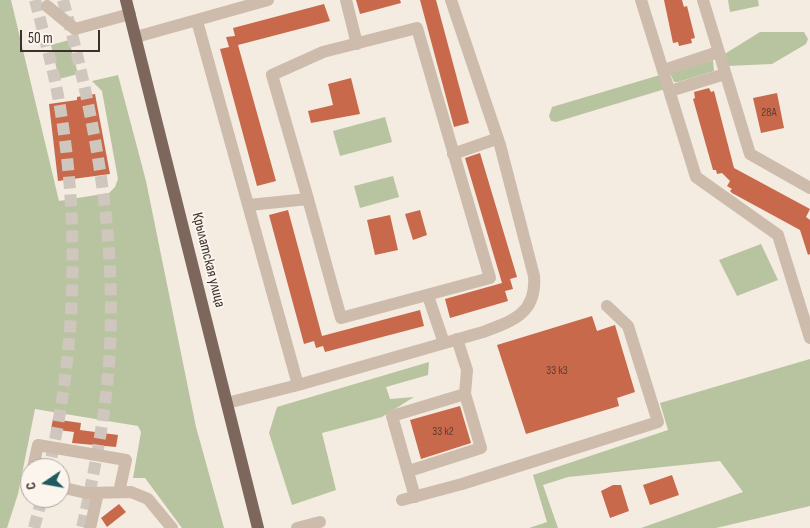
<!DOCTYPE html>
<meta charset="utf-8">
<style>
body{margin:0}
#map{position:relative;width:810px;height:528px;overflow:hidden;background:#f4ebe1;font-family:"Sofia Sans Condensed",sans-serif}
canvas{display:block}
.north{position:absolute;left:20px;top:458px;width:50px;height:50px;box-sizing:border-box;background:#fbf5ee;border:1px solid #aea6a0;border-radius:50%;rotate:258deg;font-size:14px;font-weight:700;line-height:20px;text-align:center;color:#3b302b}
.north::after{content:'';display:block;margin:auto;width:18px;height:22px;background:#1f5a5e;clip-path:polygon(50% 0,100% 100%,50% 72%,0 100%)}
.scale{position:absolute;left:20px;top:30px;width:80px;height:22px;box-sizing:border-box;border:2px solid #3b302b;border-top:0;padding-left:6px;font-size:15px;line-height:18px;white-space:nowrap;color:#3b302b;-webkit-text-stroke:4px #fbf5ee;paint-order:stroke}
</style>
<div id="map">
<canvas width="810" height="528"></canvas>
<div class="north">С</div>
<div class="scale">50 m</div>
</div>
<script>
const ctx = document.querySelector('canvas').getContext('2d');
ctx.lineJoin = 'round';
function fill(path, color) {
  ctx.fillStyle = color;
  ctx.fill(path, 'evenodd');
}
function strokePath(path, color, width, dash) {
  ctx.strokeStyle = color;
  ctx.lineWidth = width;
  ctx.lineCap = dash ? 'butt' : 'round';
  ctx.setLineDash(dash || []);
  ctx.stroke(path);
}
function write(font, color, halo, rows, align = 'center') {
  ctx.font = font + ' "Sofia Sans Condensed",sans-serif';
  ctx.lineWidth = 4;
  ctx.setLineDash([]);
  ctx.textBaseline = 'middle';
  ctx.strokeStyle = halo;
  ctx.fillStyle = color;
  for (const [text, x, y, turn = 0] of rows) {
    ctx.save();
    ctx.translate(x, y);
    ctx.rotate((+turn || 0) * Math.PI / 180);
    ctx.textAlign = isNaN(turn) ? turn : align;
    if (halo) ctx.strokeText(text, 0, 0);
    ctx.fillText(text, 0, 0);
    ctx.restore();
  }
}
fill(new Path2D(`
 M 0,0 L 11,0 L 59,201 L 109,193 L 115,187 L 118,179 L 102,91 L 92,81 L 118,75 L 146,181 L 196,427 L 224,528 L 182,528 L 145,478 L 133,478 L 141,432 L 138,426 L 35,409 L 18,494 L 7,528 L 0,528 Z
 M 728,0 L 758,0 L 759,6 L 730,12 Z
 M 760,32 L 804,32 L 808,39 L 806,44 L 772,64 L 727,66 L 723,55 Z
 M 69,40 L 78,74 L 59,79 L 51,45 Z
 M 713,60 L 714,71 L 678,82 L 674,82 L 670,73 Z
 M 660,75 L 665,89 L 556,122 L 551,121 L 549,116 L 552,107 Z
 M 385,117 L 392,142 L 340,156 L 333,131 Z
 M 393,176 L 399,197 L 360,208 L 354,186 Z
 M 761,244 L 778,280 L 737,296 L 719,260 Z
 M 810,359 L 810,506 L 716,528 L 641,528 L 743,492 L 720,461 L 568,477 L 543,485 L 558,528 L 529,528 L 547,522 L 533,475 L 668,430 L 660,403 Z
 M 429,362 L 428,375 L 386,387 L 390,399 L 414,397 L 382,417 L 322,433 L 336,490 L 292,505 L 269,433 L 277,407 Z`), '#b8c4a0');
fill(new Path2D(`
 M 356,0 L 400,0 L 401,3 L 360,14 Z
 M 420,0 L 436,0 L 469,123 L 454,127 Z
 M 664,0 L 682,0 L 684,7 L 687,6 L 695,38 L 691,39 L 692,43 L 679,46 L 678,42 L 673,43 Z
 M 324,4 L 330,21 L 238,45 L 276,181 L 257,186 L 220,49 L 229,47 L 226,37 L 235,36 L 233,28 Z
 M 351,78 L 360,114 L 311,123 L 308,111 L 333,105 L 328,84 Z
 M 709,88 L 711,92 L 714,91 L 734,168 L 810,209 L 806,217 L 810,220 L 810,254 L 808,255 L 800,230 L 732,193 L 730,191 L 732,189 L 727,186 L 730,181 L 722,173 L 717,174 L 716,170 L 713,170 L 693,99 L 695,98 L 694,92 Z
 M 777,93 L 784,128 L 761,133 L 753,98 Z
 M 95,94 L 110,174 L 58,181 L 49,104 L 77,100 L 77,97 Z
 M 480,153 L 517,277 L 510,279 L 513,289 L 505,291 L 508,301 L 450,318 L 445,299 L 502,283 L 465,158 Z
 M 288,210 L 322,336 L 420,310 L 424,326 L 325,352 L 323,346 L 316,348 L 314,341 L 304,344 L 269,215 Z
 M 420,210 L 427,235 L 413,240 L 405,214 Z
 M 390,215 L 398,250 L 375,255 L 367,220 Z
 M 592,316 L 597,331 L 615,325 L 635,392 L 617,398 L 619,406 L 526,434 L 497,345 Z
 M 460,406 L 471,443 L 421,459 L 410,420 Z
 M 53,419 L 81,423 L 80,430 L 118,435 L 116,447 L 72,443 L 74,432 L 51,429 Z
 M 672,475 L 679,495 L 650,505 L 643,485 Z
 M 613,485 L 621,485 L 629,511 L 610,518 L 601,491 Z
 M 119,504 L 126,512 L 107,527 L 101,518 Z`), '#c8694b');
strokePath(new Path2D(`
 M 35,0 C 44,35 54,71 60,107 C 80,226 76,351 49,468
 M 63,0 C 95,118 118,241 109,363 C 105,419 94,473 82,528
 M 34,528 L 42,498`), '#cfc6bd', 12, [12, 6]);
strokePath(new Path2D(`
 M 346,0 L 357,44
 M 641,0 L 696,177 L 778,235 L 810,338
 M 703,0 L 750,154 L 810,188
 M 47,6 L 75,29 L 130,14
 M 197,21 L 298,385
 M 136,37 L 268,0
 M 664,70 L 718,52
 M 670,91 L 725,74
 M 453,154 L 496,139
 M 249,205 L 308,199 L 341,318 L 490,278 L 417,28 L 323,52 L 272,75 L 308,199
 M 428,296 L 444,343
 M 227,403 L 298,385 L 483,332 C 513,321 537,313 534,276 L 500,145 L 451,0
 M 33,468 L 38,445 L 126,460 L 119,492
 M 409,471 L 481,448 L 465,394 L 467,370 L 457,339
 M 60,487 L 86,493 L 131,492 L 148,499 L 172,528
 M 415,497 L 392,416 L 465,394
 M 402,500 L 462,484 L 658,422 L 628,326 L 607,306
 M 90,528 L 98,493
 M 297,528 L 320,522`), '#cdbbac', 12);
strokePath(new Path2D(`
 M 126,0 L 258,528`), '#7d675c', 12);
write('12px', '#5e3e33', null, [
 ["28А",769,113],
 ["33 к3",557,371],
 ["33 к2",443,432]
]);
write('15px', '#3b302b', '#fbf5ee', [
 ["Крылатская улица",208,260,76]
]);
</script>
